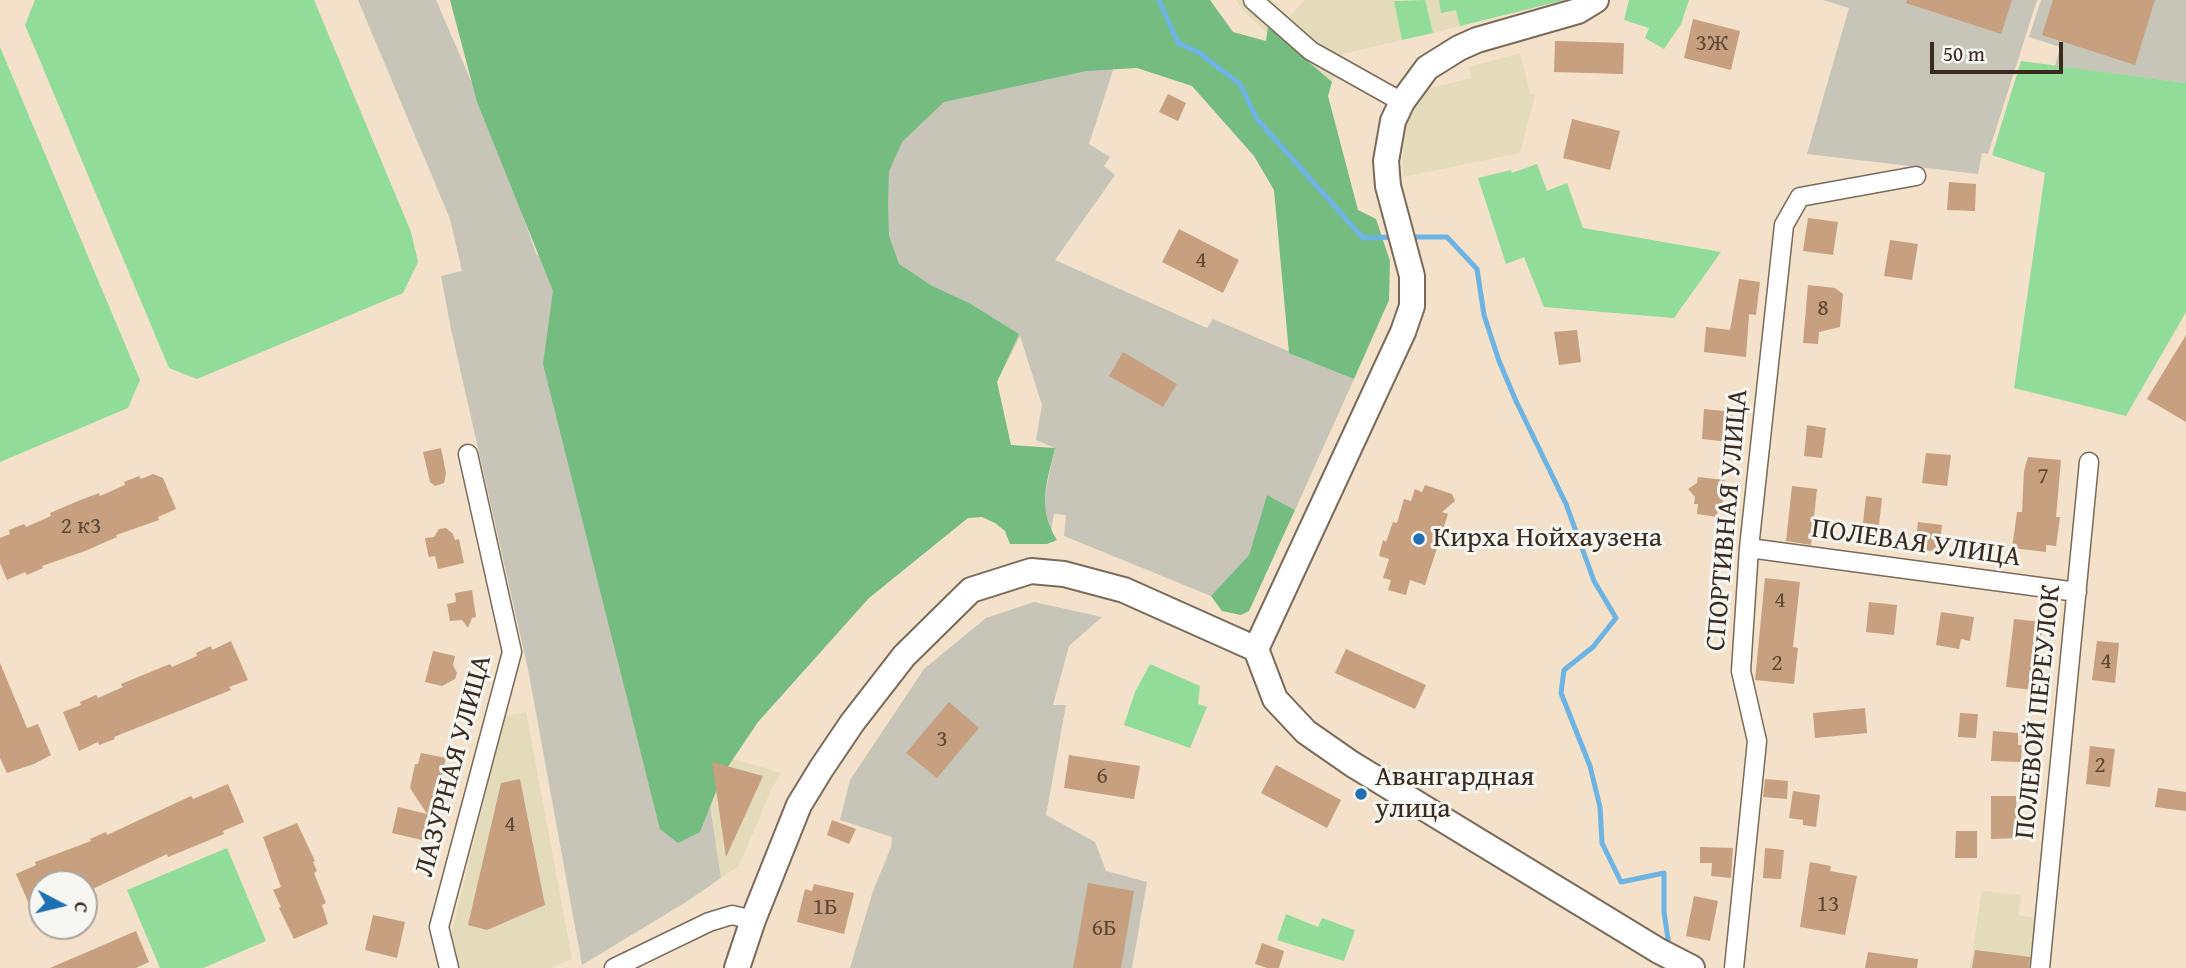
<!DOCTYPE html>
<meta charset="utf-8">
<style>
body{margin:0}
#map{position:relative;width:2186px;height:968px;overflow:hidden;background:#f3e1c9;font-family:"Gentium Book Plus",serif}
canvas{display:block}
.north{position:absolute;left:28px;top:870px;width:70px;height:70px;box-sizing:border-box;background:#f6f6f2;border:2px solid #aba49d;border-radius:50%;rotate:97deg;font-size:19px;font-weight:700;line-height:28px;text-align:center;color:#3b2a1e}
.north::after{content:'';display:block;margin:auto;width:24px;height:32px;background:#1f6fb2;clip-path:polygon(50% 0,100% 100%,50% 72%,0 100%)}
.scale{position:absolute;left:1930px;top:42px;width:133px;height:32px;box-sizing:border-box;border:4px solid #3b2a1e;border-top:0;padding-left:9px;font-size:21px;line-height:24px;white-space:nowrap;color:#3b2a1e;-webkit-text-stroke:5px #f6f6f2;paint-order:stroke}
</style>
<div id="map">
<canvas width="2186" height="968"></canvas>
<div class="north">С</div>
<div class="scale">50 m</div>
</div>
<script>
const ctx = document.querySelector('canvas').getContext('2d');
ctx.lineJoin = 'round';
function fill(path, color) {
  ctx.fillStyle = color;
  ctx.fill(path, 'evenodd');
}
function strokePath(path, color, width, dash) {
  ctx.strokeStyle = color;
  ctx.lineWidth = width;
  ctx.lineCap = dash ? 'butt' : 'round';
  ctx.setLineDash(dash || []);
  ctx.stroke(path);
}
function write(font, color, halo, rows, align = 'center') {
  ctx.font = font + ' "Gentium Book Plus",serif';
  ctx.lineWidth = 6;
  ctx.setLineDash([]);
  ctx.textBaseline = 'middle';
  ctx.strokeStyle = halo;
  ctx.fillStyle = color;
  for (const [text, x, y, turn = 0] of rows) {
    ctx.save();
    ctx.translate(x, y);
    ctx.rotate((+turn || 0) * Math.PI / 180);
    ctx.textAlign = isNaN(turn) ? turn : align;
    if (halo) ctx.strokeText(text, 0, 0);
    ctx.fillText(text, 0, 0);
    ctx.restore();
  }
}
fill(new Path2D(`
 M 1236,0 L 1271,0 L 1289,17 L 1305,0 L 1399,0 L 1394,1 L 1402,40 L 1342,54 L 1332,82 L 1306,71 L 1242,9 Z
 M 1425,0 L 1454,0 L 1460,26 L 1433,33 Z
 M 1520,53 L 1530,93 L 1535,95 L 1520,153 L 1403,177 L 1403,133 L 1419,91 L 1471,78 L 1469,67 Z
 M 526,712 L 572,959 L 550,968 L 459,968 L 449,945 L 504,717 Z
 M 702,750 L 781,773 L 771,790 L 739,866 L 721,878 Z
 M 1982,891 L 2021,895 L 2019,915 L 2036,918 L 2030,968 L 1970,968 Z`), '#e3dbba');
fill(new Path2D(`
 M 358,0 L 436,0 L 497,141 L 536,254 L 606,304 L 692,687 L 721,878 L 686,902 L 582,965 L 528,669 L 451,329 L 441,276 L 462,271 L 450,219 Z
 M 857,0 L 1118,55 L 1089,144 L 1110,157 L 1104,166 L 1115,175 L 1055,260 L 1207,328 L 1213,319 L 1354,379 L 1295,510 L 1267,495 L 1249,555 L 1211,596 L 1064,536 L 1066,515 L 1054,514 L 1051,531 L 1043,504 L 1055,448 L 1036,440 L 1042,405 L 1020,336 L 997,381 L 786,306 Z
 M 1823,0 L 2037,0 L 1988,154 L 1982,153 L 1978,174 L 1807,154 L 1849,8 Z
 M 2041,0 L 2186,0 L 2186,83 L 2055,66 L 2060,47 L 2029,37 Z
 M 1034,602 L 1102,617 L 1069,646 L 1053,705 L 1066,705 L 1046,815 L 1095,842 L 1106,871 L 1147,882 L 1132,968 L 850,968 L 873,891 L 891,847 L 892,837 L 840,820 L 850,780 L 924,669 L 986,618 Z`), '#c6c5b8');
fill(new Path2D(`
 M 35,0 L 314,0 L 411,232 L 418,262 L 403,293 L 197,379 L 169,368 L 25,25 Z
 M 1425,0 L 1433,33 L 1402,40 L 1394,1 Z
 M 1439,0 L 1565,0 L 1460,26 L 1456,10 L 1441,13 Z
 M 1629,0 L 1689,0 L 1681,24 L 1664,49 L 1645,38 L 1649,28 L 1624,20 Z
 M 0,47 L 140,380 L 128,408 L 0,462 Z
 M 2021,61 L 2186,83 L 2186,312 L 2126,416 L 2014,388 L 2045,173 L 1992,155 Z
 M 1537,164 L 1547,191 L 1567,183 L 1583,228 L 1721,252 L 1674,318 L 1544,307 L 1524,257 L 1506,264 L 1478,178 L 1511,170 L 1512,173 Z
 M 1150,664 L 1200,686 L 1198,704 L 1207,707 L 1190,748 L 1124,725 L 1135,692 Z
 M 227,848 L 266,941 L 203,968 L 160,968 L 127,890 Z
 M 1286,914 L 1318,927 L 1322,918 L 1355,930 L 1344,961 L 1277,940 Z`), '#91dc98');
fill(new Path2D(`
 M 450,0 L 1210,0 L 1233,32 L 1266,41 L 1268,27 L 1332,82 L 1328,96 L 1358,210 L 1376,219 L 1390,261 L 1389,300 L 1354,379 L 1289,353 L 1274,190 L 1254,156 L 1192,86 L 1137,68 L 1086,71 L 944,102 L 902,142 L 889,171 L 888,204 L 889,236 L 899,264 L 932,286 L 969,303 L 1019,334 L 997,382 L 1011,445 L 1055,448 C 1047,484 1036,506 1057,540 L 1047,544 L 1010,544 L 1005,531 L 995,523 L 982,517 L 968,518 L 869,598 L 758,722 L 723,774 L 700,832 L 678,843 L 660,829 L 543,364 L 553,291 L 477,102 Z
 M 1267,495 L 1295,510 L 1249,611 L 1241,615 L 1222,611 L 1211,596 L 1249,555 Z`), '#74bc80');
strokePath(new Path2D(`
 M 1159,0 L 1178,43 L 1198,52 L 1240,84 L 1257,119 L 1363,238 L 1396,237
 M 1409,237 L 1447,237 L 1477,269 L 1484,315 L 1499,361 L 1516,401 L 1566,504 L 1594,581 L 1616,618 L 1593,647 L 1564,670 L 1561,693 L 1590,766 L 1600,807 L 1602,843 L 1621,882 L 1664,873 L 1664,912 L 1669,946`), '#6db3e4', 5);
fill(new Path2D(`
 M 1907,0 L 2012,0 L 2001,34 L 1906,3 Z
 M 2053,0 L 2155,0 L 2135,65 L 2042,35 Z
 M 1693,19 L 1740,31 L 1731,70 L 1684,58 Z
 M 1555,41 L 1624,43 L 1623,74 L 1554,72 Z
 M 1168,94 L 1186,103 L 1178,121 L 1159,112 Z
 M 1572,119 L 1620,131 L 1610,170 L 1563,158 Z
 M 1949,182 L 1976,184 L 1975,211 L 1947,210 Z
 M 1808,218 L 1838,222 L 1833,255 L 1803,251 Z
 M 1179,229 L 1239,260 L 1223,293 L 1162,262 Z
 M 1890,240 L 1918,244 L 1912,280 L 1884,276 Z
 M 1739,279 L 1760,282 L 1756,315 L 1749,314 L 1746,357 L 1704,352 L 1706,327 L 1730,330 Z
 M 1808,285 L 1835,288 L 1843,294 L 1840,327 L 1819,332 L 1818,344 L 1803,343 Z
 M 1577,330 L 1581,362 L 1559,365 L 1554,332 Z
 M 2186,335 L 2186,422 L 2147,399 Z
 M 1123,352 L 1177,384 L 1163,407 L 1109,376 Z
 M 1704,409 L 1733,412 L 1729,442 L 1702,439 Z
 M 1807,425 L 1826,428 L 1822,458 L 1804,456 Z
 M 441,448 L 446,473 L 444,483 L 435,486 L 430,482 L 423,452 Z
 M 1926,453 L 1951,455 L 1947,486 L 1922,483 Z
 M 2028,457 L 2061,460 L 2056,517 L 2060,517 L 2056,546 L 2046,545 L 2046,552 L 2012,548 L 2017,512 L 2022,512 L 2024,471 Z
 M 153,474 L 163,478 L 176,509 L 158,517 L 159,520 L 116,535 L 117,537 L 85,551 L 42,566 L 43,568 L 27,575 L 25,572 L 7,580 L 0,563 L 0,538 L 10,534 L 9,530 L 24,524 L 26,527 L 51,516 L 50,513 L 78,501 L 99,493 L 100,496 L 125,485 L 124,482 L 139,476 L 141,479 Z
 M 1698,477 L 1725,480 L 1722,508 L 1718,507 L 1717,517 L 1697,514 L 1698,504 L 1694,504 L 1695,497 L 1688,489 L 1697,483 Z
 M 1425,485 L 1452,494 L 1455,501 L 1442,512 L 1448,514 L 1425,585 L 1410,580 L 1406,595 L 1388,590 L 1391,580 L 1383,578 L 1389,559 L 1379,556 L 1383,540 L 1386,542 L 1393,522 L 1397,523 L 1404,499 L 1411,501 L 1415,489 L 1422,492 Z
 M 1792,486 L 1817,489 L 1811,545 L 1786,541 Z
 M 1866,496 L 1882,498 L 1879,525 L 1863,523 Z
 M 1918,522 L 1942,525 L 1939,552 L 1915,549 Z
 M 446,528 L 453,534 L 455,540 L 459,539 L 464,563 L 438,569 L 435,556 L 429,557 L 428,554 L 425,538 L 434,537 L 439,529 Z
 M 1765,578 L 1800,582 L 1793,647 L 1798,648 L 1794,684 L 1755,680 Z
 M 472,590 L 476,617 L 472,618 L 468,628 L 462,620 L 450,621 L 447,604 L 456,602 L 455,593 Z
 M 1869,602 L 1897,605 L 1894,635 L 1866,632 Z
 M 1941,612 L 1974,617 L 1970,641 L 1961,639 L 1959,649 L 1936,645 Z
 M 2014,619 L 2043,622 L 2034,690 L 2006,687 Z
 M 231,641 L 248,680 L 229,687 L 231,690 L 114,737 L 115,739 L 99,745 L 98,742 L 79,751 L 63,712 L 81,705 L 80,702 L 96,695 L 98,698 L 123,687 L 121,684 L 138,677 L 170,664 L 172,667 L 197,656 L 196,653 L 211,646 L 212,650 Z
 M 2097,641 L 2119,643 L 2115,683 L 2092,680 Z
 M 1346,649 L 1426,685 L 1415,709 L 1335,673 Z
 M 433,651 L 455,656 L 453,665 L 457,673 L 455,679 L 442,686 L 425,682 Z
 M 0,663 L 27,728 L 38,724 L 51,755 L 34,764 L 7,773 L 0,758 Z
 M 949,702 L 979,728 L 937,778 L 906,753 Z
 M 1865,708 L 1867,733 L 1815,738 L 1813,713 Z
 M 1960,713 L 1978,714 L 1976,738 L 1958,737 Z
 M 1993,731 L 2018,733 L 2018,745 L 2022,745 L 2021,762 L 1991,761 Z
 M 2090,746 L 2115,749 L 2110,787 L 2086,784 Z
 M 421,753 L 446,758 L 441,779 L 445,780 L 441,798 L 436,797 L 426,841 L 392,833 L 398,807 L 427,814 L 410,788 L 415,764 L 418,764 Z
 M 1069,755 L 1140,766 L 1134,799 L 1064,788 Z
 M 712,762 L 763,776 L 726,857 Z
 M 1276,765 L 1341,800 L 1327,828 L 1261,793 Z
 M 520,779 L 545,905 L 487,930 L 468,925 L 501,783 Z
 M 1765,779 L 1788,781 L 1787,799 L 1763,797 Z
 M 228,784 L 244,822 L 223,831 L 224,834 L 168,857 L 167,854 L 84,893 L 84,884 L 42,884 L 42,907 L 32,911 L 16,874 L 36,865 L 35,862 L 91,841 L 90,839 L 106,832 L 107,835 L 191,796 L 193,799 Z
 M 2158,788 L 2186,792 L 2186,811 L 2155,807 Z
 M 1793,791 L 1820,795 L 1816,827 L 1803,825 L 1803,820 L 1789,818 Z
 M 1991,796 L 2016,796 L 2017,838 L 1991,839 Z
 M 832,820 L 856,829 L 849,844 L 827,835 Z
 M 297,823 L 315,861 L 313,862 L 317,871 L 314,873 L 326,903 L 322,905 L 328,924 L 294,939 L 279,908 L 281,907 L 273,890 L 281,887 L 263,837 Z
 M 1956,831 L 1977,831 L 1977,858 L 1955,858 Z
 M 1700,847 L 1733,848 L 1731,878 L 1711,876 L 1712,863 L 1700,863 Z
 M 1765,848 L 1784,850 L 1781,879 L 1763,878 Z
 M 1810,862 L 1831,866 L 1830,871 L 1857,876 L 1845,935 L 1800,927 Z
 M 1088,883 L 1134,891 L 1121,968 L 1073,968 Z
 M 814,884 L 854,893 L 844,934 L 797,922 L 805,889 L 812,891 Z
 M 1694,896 L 1718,901 L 1710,941 L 1686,936 Z
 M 373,915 L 405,922 L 397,958 L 365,950 Z
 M 136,931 L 149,962 L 136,968 L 50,968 Z
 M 1262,943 L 1284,951 L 1279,968 L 1267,968 L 1255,964 Z
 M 1975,950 L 2030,957 L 2029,968 L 1972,968 Z
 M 1868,952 L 1918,959 L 1917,968 L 1865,968 Z`), '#c7a07f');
const street = new Path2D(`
 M 1253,0 L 1311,51 L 1402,102
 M 1749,548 L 2077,592
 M 449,968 L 439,927 L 512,652 L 468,454
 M 614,968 L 709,922 L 732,915 L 753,920
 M 1734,968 L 1757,741 L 1741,671 L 1749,548 L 1784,225 L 1800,197 L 1916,176
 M 2040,968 L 2089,462`);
const secondary = new Path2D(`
 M 1256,649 L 1403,332 L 1412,306 L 1412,276 L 1388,186 L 1386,161 L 1393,121 L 1402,102 L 1427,68 L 1459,48 L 1477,40 L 1578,11 L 1596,0
 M 1256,649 L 1275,699 L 1306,732 L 1352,764 L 1659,951 L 1692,968
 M 737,968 L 753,920 L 799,805 L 821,769 L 852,723 L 904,656 L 971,590 L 1031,571 L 1064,574 L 1124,590 L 1256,649`);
strokePath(street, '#7b6a5a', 21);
strokePath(secondary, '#7b6a5a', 28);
strokePath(street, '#fff', 18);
strokePath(secondary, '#fff', 24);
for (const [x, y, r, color] of [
 [1419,539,7,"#1f6fb2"],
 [1361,794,7,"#1f6fb2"]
]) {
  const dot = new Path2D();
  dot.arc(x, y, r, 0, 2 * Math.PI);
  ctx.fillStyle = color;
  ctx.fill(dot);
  strokePath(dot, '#f6f6f2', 2.5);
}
write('24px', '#5e4836', null, [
 ["3Ж",1712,44],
 ["4",1201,261],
 ["8",1823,309],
 ["7",2043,477],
 ["2 к3",81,527],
 ["4",1780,601],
 ["4",2106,662],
 ["2",1777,664],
 ["3",942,740],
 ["2",2100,766],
 ["6",1102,777],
 ["4",510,825],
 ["13",1828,905],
 ["1Б",825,908],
 ["6Б",1104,929]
]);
write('28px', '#3b2a1e', '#f6f6f2', [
 ["СПОРТИВНАЯ УЛИЦА",1728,520,-85],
 ["ПОЛЕВАЯ УЛИЦА",1916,544,8],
 ["ПОЛЕВОЙ ПЕРЕУЛОК",2039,712,-84],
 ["ЛАЗУРНАЯ УЛИЦА",454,766,-75]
]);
write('28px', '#3b2a1e', '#f6f6f2', [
 ["Кирха Нойхаузена",1433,539],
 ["Авангардная",1375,778],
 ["улица",1375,810]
], 'left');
</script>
